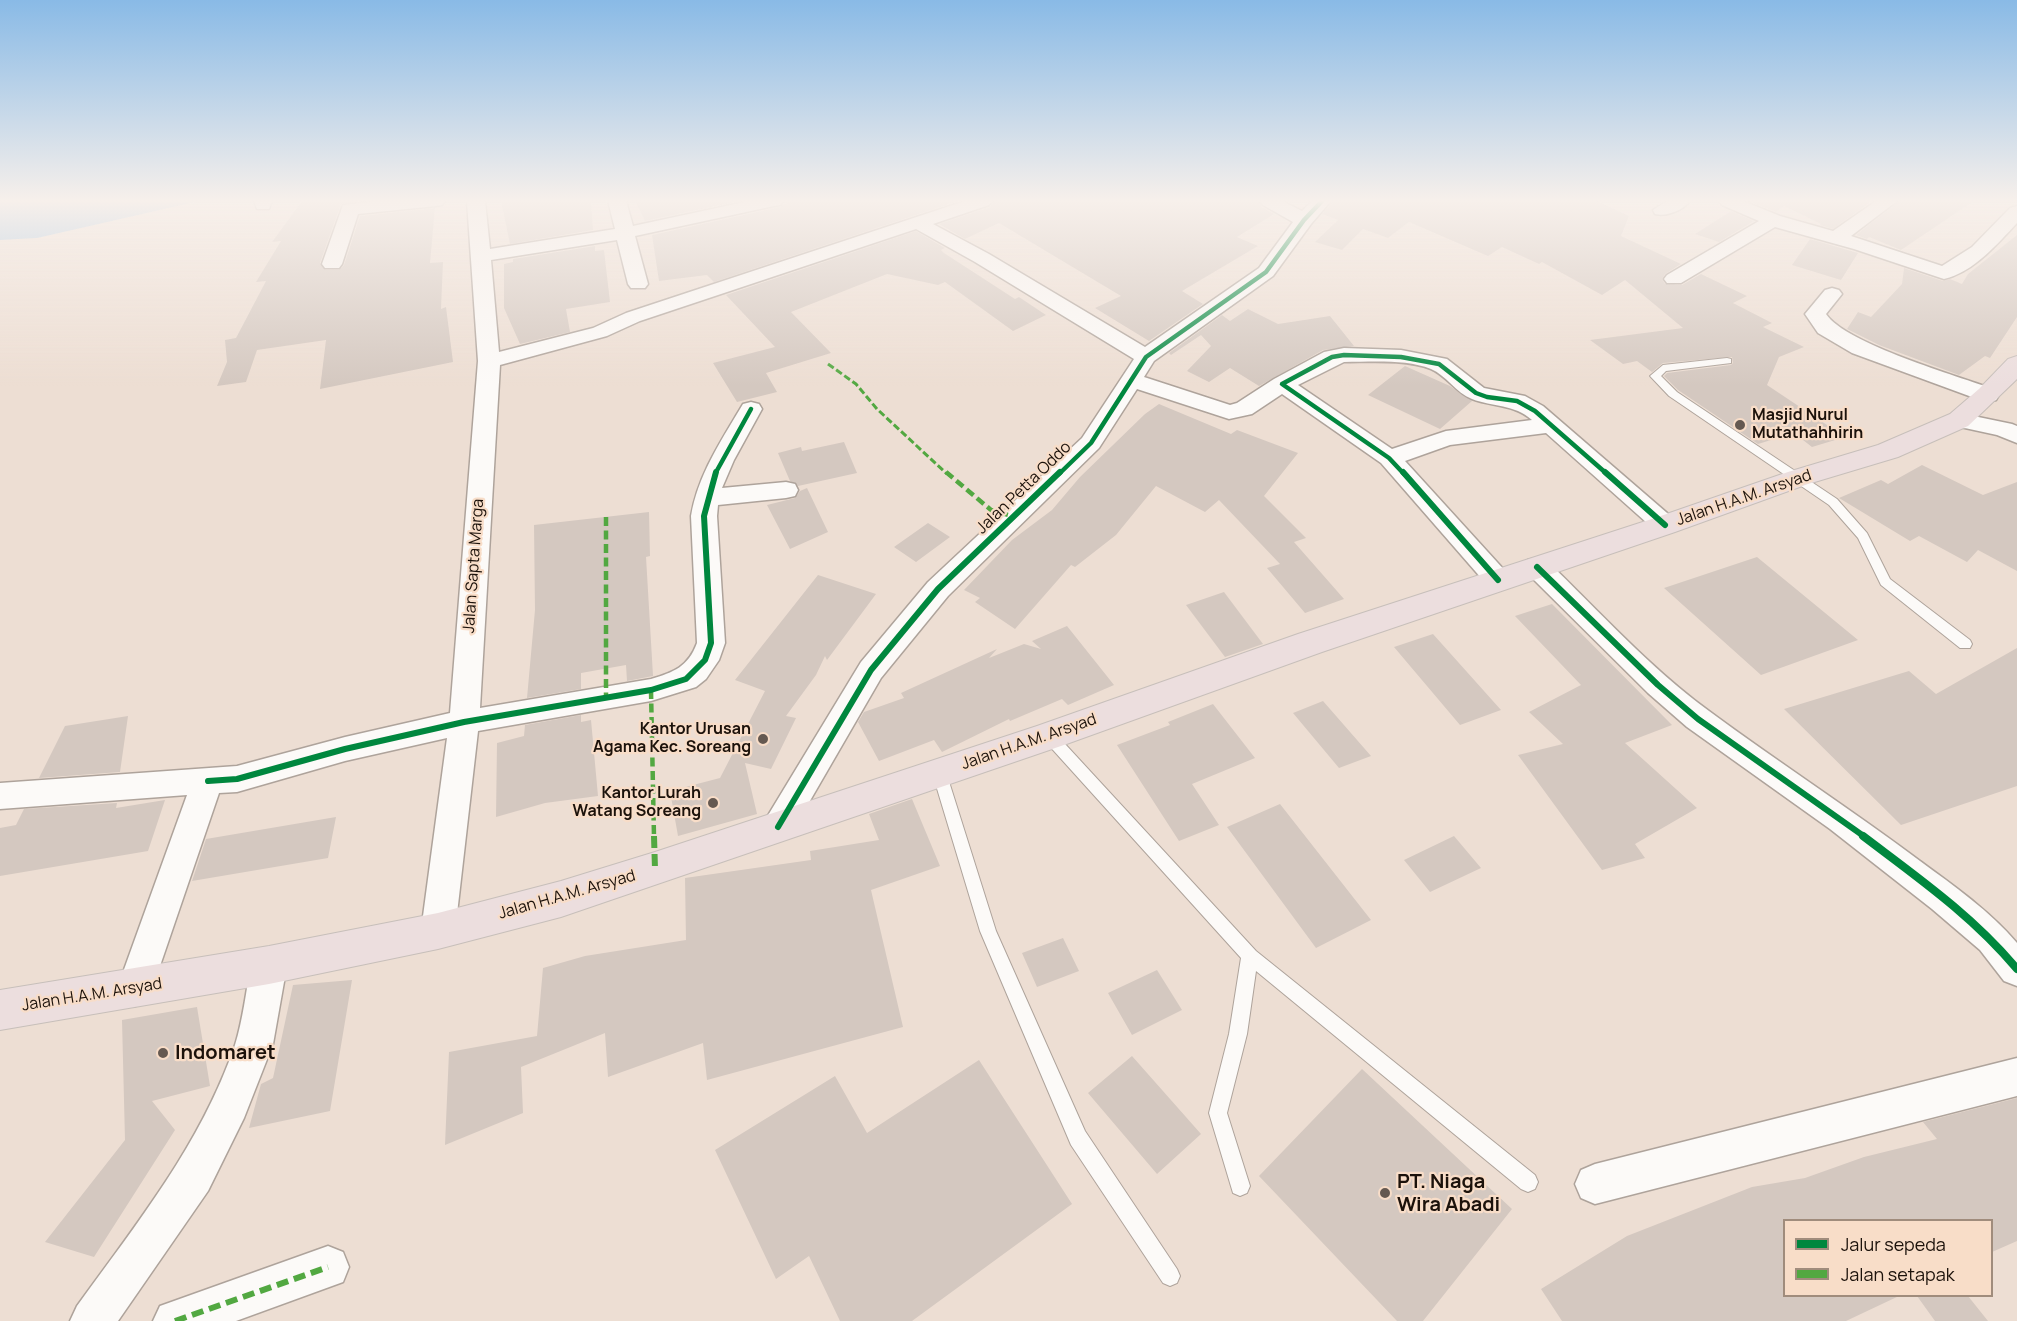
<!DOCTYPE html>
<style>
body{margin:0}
#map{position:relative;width:2017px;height:1321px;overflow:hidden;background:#edded3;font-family:Manrope,sans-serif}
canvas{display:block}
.legend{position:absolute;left:1783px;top:1219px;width:210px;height:78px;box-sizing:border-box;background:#f8ddc8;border:2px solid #a08c7c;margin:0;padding:8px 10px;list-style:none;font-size:18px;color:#1c120b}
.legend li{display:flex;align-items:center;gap:12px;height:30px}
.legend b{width:30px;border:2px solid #a08c7c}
</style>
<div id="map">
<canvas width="2017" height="1321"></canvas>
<ul class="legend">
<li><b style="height:8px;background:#00873e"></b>Jalur sepeda</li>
<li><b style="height:8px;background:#52a841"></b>Jalan setapak</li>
</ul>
</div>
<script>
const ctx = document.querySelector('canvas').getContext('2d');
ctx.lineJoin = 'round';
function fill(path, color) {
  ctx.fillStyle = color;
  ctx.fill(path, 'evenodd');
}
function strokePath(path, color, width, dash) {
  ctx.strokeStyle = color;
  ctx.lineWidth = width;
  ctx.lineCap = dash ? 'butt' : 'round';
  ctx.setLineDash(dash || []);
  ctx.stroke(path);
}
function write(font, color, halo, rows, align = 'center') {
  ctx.font = font + ' Manrope,sans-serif';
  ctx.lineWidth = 4.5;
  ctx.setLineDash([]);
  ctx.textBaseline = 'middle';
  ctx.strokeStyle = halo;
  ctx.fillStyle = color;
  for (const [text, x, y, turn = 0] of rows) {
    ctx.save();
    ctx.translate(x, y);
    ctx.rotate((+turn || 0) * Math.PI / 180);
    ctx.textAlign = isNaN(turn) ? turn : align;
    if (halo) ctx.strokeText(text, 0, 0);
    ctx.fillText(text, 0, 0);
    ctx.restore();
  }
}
fill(new Path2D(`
 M 0,201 L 195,201 L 195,202 L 37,238 L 0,240 Z`), '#9ac2e3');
fill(new Path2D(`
 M 302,201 L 360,201 L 341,204 L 320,263 L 325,270 L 339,270 L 344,265 L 360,216 L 435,208 L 430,263 L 443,262 L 441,309 L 446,307 L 453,362 L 320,389 L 326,340 L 257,350 L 246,382 L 217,386 L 227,362 L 225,340 L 236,338 L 266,281 L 256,282 L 281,241 L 272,242 Z
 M 501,201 L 591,201 L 593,230 L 510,244 Z
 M 635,201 L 739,201 L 645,221 Z
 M 798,201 L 958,201 L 714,282 L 707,275 L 659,281 L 652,235 L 780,207 L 784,204 Z
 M 994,201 L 1258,201 L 1262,207 L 1274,214 L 1237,237 L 1258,246 L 1182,291 L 1203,304 L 1149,341 L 1095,308 L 1121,296 L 999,223 L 965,239 L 939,224 L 990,207 Z
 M 1333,201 L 1597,201 L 1629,216 L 1621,236 L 1681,264 L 1665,274 L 1662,279 L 1665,284 L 1682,285 L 1701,274 L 1747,296 L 1733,303 L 1772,323 L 1763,327 L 1804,347 L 1779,357 L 1767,385 L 1845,437 L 1812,447 L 1794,433 L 1758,444 L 1678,390 L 1664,376 L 1667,373 L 1731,365 L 1733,363 L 1732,357 L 1663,363 L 1652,372 L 1637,361 L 1623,364 L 1590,340 L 1683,328 L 1625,280 L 1602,295 L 1542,262 L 1539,264 L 1502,247 L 1488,256 L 1409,222 L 1388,238 L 1363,229 L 1342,250 L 1315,242 L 1338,220 L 1322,214 Z
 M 1748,201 L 1872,201 L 1833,229 L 1820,225 L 1821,224 L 1784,206 L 1776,212 Z
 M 1899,201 L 1974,201 L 1901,250 L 1869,237 L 1867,239 L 1856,235 Z
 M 1731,211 L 1754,221 L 1719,242 L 1695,234 Z
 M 916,231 L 945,248 L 941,250 L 944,253 L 1015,299 L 1019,297 L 1046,315 L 1013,331 L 945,282 L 938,285 L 887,274 L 791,312 L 831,353 L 766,373 L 777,392 L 737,402 L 713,363 L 775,347 L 726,295 Z
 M 2017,235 L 2017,317 L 1990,358 L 1985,356 L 1959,375 L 1879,345 L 1847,329 L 1858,312 L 1871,317 L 1902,284 L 1904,268 L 1943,281 L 1950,279 L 1962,284 L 1968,274 Z
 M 1810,239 L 1858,253 L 1841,280 L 1792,265 Z
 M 595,246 L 595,251 L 604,250 L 610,302 L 566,309 L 570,332 L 520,344 L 504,308 L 504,264 L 513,262 L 513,259 Z
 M 1248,309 L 1278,324 L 1330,316 L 1354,346 L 1323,350 L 1259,386 L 1230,368 L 1209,382 L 1187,371 L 1211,346 L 1201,335 L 1171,355 L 1169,353 L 1222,315 L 1230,321 Z
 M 1405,366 L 1450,386 L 1472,401 L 1440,429 L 1368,395 Z
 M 1159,404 L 1231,434 L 1237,430 L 1298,453 L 1264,496 L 1306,538 L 1294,542 L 1344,599 L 1305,613 L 1267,568 L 1280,564 L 1219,500 L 1205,512 L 1156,486 L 1116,535 L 1075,567 L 1071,565 L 1015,629 L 975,602 L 980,598 L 964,590 L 1012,540 L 1052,510 L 1080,477 L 1145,414 Z
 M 844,442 L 857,473 L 798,486 L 790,481 L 778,453 L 801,447 L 802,451 Z
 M 1922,465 L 1983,495 L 2017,482 L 2017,571 L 1978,550 L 1967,562 L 1919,536 L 1910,541 L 1839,498 L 1881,480 L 1888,484 Z
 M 807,488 L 828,532 L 790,549 L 767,505 L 795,498 L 800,491 Z
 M 649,512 L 650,556 L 646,557 L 653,676 L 627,681 L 626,665 L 581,673 L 581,689 L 527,698 L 535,610 L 534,525 Z
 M 928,523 L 950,537 L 916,562 L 894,547 Z
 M 1757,557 L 1858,640 L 1761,675 L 1664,588 Z
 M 818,575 L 876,594 L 827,660 L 825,656 L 816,675 L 786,716 L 796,718 L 771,769 L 745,763 L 757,814 L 678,836 L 670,791 L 720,778 L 765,691 L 735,680 Z
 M 1224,592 L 1263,644 L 1225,657 L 1186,605 Z
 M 1552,604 L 1672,725 L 1625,743 L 1697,808 L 1635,844 L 1645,858 L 1602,870 L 1518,755 L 1563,744 L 1529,712 L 1581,685 L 1515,616 Z
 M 1067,626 L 1114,685 L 1068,705 L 1062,699 L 1010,721 L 1009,719 L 942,752 L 934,740 L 879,761 L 858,722 L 864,712 L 904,698 L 901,693 L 997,649 L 989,658 L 1024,644 L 1041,649 L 1032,641 Z
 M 1433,634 L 1501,710 L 1460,725 L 1394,647 Z
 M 2017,648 L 2017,786 L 1901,825 L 1784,709 L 1909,671 L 1936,694 Z
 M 1323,701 L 1371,756 L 1339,768 L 1293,713 Z
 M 1213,704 L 1255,758 L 1192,784 L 1219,825 L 1179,841 L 1117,745 L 1170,725 L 1168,722 Z
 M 581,715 L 581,722 L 591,720 L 598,796 L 545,803 L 496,817 L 497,743 L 524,736 L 525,725 Z
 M 128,716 L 120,772 L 39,778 L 65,726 Z
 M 912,799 L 940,866 L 871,890 L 903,1027 L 707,1080 L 703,1043 L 608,1077 L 605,1033 L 521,1067 L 523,1113 L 445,1145 L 449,1052 L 537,1036 L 543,968 L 585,956 L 686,940 L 685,878 L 811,860 L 810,851 L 879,840 L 869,814 Z
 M 165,800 L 148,851 L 0,876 L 0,828 L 16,825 L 24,809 L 117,803 L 116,808 Z
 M 1280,804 L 1371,920 L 1316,948 L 1227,827 Z
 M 336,817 L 328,858 L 192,881 L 206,839 Z
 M 1454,836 L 1481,868 L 1430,892 L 1404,860 Z
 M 1063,938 L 1079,971 L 1037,987 L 1022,953 Z
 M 1157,970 L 1182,1010 L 1132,1035 L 1108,993 Z
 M 352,980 L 330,1111 L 249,1128 L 261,1084 L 273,1078 L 293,985 Z
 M 197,1007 L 210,1086 L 152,1101 L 175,1130 L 94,1257 L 45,1242 L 125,1140 L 122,1020 Z
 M 1132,1056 L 1201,1134 L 1157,1174 L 1088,1093 Z
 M 979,1060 L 1072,1204 L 912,1321 L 840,1321 L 809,1256 L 776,1279 L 715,1150 L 835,1076 L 867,1133 Z
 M 1362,1069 L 1512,1209 L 1423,1321 L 1397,1321 L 1259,1176 Z
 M 2017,1098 L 2017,1241 L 1992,1252 L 1992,1221 L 1785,1221 L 1785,1296 L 1899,1296 L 1846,1321 L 1562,1321 L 1541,1289 L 1627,1236 L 1752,1187 L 1805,1178 L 1864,1157 L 1937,1139 L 1923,1122 Z
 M 1917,1296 L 1968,1296 L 1988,1321 L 1935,1321 Z`), '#d4c8c0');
const service = new Path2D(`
 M 1727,358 L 1731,359 L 1731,363 L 1666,371 L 1661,376 L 1677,392 L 1837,499 L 1867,533 L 1890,579 L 1970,640 L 1972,644 L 1970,648 L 1960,648 L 1881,585 L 1858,538 L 1829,505 L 1669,396 L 1650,376 L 1663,365 Z
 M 1049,730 L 1054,732 L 1256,951 L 1535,1175 L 1538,1182 L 1535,1189 L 1528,1192 L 1521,1189 L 1256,971 L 1247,1034 L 1227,1113 L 1250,1186 L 1247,1193 L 1240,1196 L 1233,1193 L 1209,1113 L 1229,1034 L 1241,958 L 1044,740 L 1042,736 L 1044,732 Z
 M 939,766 L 944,768 L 946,772 L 996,931 L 1085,1131 L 1177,1269 L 1180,1276 L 1177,1283 L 1170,1286 L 1163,1283 L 1071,1145 L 980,931 L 932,772 L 934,768 Z`);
const minor = new Path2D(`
 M 254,201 L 272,201 L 269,209 L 257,209 Z
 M 379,201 L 445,201 L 442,205 L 436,206 L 358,214 L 342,264 L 339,268 L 325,268 L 322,264 L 343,205 Z
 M 467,201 L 485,201 L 490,249 L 615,229 L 608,201 L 626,201 L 633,226 L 749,201 L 783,201 L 780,205 L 774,206 L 635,236 L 648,284 L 645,288 L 631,288 L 628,284 L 617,240 L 491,260 L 499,352 L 593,328 L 626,313 L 965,201 L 992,201 L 989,205 L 933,224 L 989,254 L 1145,347 L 1259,268 L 1293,222 L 1263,205 L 1260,201 L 1282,201 L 1302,211 L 1312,201 L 1331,201 L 1311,224 L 1273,276 L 1154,361 L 1144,377 L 1230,405 L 1237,403 L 1274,379 L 1324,352 L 1344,348 L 1401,350 L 1447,359 L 1484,388 L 1525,396 L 1543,406 L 1674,519 L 1678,525 L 1674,531 L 1665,534 L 1656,531 L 1546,433 L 1450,445 L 1405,461 L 1507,573 L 1511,580 L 1507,587 L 1498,589 L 1489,587 L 1381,463 L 1282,394 L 1252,414 L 1229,419 L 1137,389 L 1099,448 L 948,596 L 881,678 L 789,837 L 778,841 L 767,837 L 762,827 L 767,817 L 861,662 L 928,582 L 1082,438 L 1134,359 L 975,262 L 916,229 L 640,321 L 607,336 L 500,365 L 480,708 L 651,679 C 674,672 688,667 697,643 L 691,516 C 698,476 719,444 740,409 L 743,404 L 751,402 L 759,404 L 762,409 L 734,460 L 722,488 L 786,482 L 795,484 L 798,490 L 795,496 L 786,498 L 718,505 L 717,516 L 725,643 L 719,660 L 706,679 L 696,687 L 651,701 L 478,731 L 455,931 L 450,942 L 438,947 L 426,942 L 421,931 L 447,738 L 345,761 L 237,792 L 219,793 L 148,1001 L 135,1006 L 122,1001 L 117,989 L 187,795 L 0,809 L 0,783 L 237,766 L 345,737 L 450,713 L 478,361 ZM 1344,362 C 1371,362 1406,359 1431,369 C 1446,375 1456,393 1472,399 C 1493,407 1514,404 1532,420 L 1446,431 L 1392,449 L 1298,385 Z
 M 1667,201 L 1690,201 C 1683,210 1667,217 1655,214 L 1653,210 Z
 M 1719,201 L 1743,201 L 1780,216 L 1833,231 L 1876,201 L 1897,201 L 1851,236 L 1942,266 L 1972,247 L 2010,208 L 2017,206 L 2017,223 C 1997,244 1974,272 1944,279 L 1854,249 L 1775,227 L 1681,283 L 1667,283 L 1664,279 L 1667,275 L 1759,221 L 1722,205 Z
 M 1832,288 L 1839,290 L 1842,294 L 1826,314 C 1846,344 1958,376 1996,390 L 1999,395 L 1996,400 L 1988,402 L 1980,400 L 1852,353 L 1818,333 L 1805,314 L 1825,290 Z
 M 1959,413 L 2012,424 L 2017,426 L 2017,443 L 1997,435 L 1951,425 L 1947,420 L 1951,415 Z
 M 1537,558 L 1546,560 C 1599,611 1650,668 1709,711 C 1779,763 1851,809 1920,861 C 1954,886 1990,911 2017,943 L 2017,986 L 2004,981 L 1980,950 L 1932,909 L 1830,829 L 1687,727 L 1648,693 L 1528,574 L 1524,567 L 1528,560 Z
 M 269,949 L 281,953 L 287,965 L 273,1044 L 244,1118 L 208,1191 L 118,1321 L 70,1321 L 77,1306 C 137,1223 201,1144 235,1045 C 243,1020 246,991 251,965 L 257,953 Z
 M 2017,1058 L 2017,1096 L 1595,1204 L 1581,1198 L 1575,1184 L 1581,1170 L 1595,1164 Z
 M 328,1246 L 343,1252 L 349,1267 L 343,1282 L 236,1321 L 153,1321 L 160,1306 Z`);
const trunk = new Path2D(`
 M 2017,356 L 2017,379 L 1968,426 L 1898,457 L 1808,484 L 1675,532 L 1322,652 L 1061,746 L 561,917 L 438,949 L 269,984 L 0,1030 L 0,990 L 269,946 L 438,913 L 561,881 L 655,852 L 1037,726 L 1298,634 L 1655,518 L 1788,472 L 1878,445 L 1950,414 L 1979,389 L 2008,359 Z`);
strokePath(service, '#aea39b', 2);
strokePath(minor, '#aea39b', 3);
strokePath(trunk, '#c7bfba', 2);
fill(service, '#fcfaf8');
fill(minor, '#fcfaf8');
fill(trunk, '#ecdede');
strokePath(new Path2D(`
 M 828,364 L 856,384 L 877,409 L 947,474`), '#52a841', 3, [7, 3]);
strokePath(new Path2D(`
 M 946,472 L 991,510 L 1015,517
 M 606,517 L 606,698
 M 651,690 L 654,837`), '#52a841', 4.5, [9, 4.5]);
strokePath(new Path2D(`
 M 654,836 L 655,869
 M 175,1321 L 328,1267`), '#52a841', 6, [12, 6]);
strokePath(new Path2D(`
 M 715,474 L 751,409
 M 1059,474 L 1091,443 L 1146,357 L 1266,272 L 1304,220 L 1322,201
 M 1404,474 L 1389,458 L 1282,384 L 1332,357 L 1344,355 L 1401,357 L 1439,364 L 1476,393 L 1487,397 L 1517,401 L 1535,411 L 1607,474`), '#00873e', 4.5);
strokePath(new Path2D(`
 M 1403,472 L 1498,580
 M 1605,472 L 1665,525
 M 1537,567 L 1658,685 L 1698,719 L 1865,837
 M 208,781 L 237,779 L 345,749 L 464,722 L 651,690 L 686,679 L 705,660 L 711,643 L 704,516 L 716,472
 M 778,827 L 871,670 L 938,589 L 1060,472`), '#00873e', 6);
strokePath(new Path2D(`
 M 1863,836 C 1917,877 1973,916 2017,969`), '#00873e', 8);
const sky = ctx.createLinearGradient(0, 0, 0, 386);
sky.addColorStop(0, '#89bae6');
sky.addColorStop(0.52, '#f7f0eb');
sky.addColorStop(1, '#f7f0eb00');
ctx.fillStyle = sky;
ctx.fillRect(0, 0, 2017, 386);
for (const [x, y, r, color] of [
 [1740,425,6,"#655951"],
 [763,739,6,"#655951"],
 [713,803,6,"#655951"],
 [163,1053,6,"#655951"],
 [1385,1193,6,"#655951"]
]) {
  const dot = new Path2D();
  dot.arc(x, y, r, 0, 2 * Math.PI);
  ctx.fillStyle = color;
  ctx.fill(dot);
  strokePath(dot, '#f8ddc8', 2);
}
write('bold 16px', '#1c120b', '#f8ddc8', [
 ["Masjid Nurul",1752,416,"left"],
 ["Mutathahhirin",1752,434,"left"],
 ["Kantor Urusan",751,730],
 ["Agama Kec. Soreang",751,748],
 ["Kantor Lurah",701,794],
 ["Watang Soreang",701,812]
], 'right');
write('16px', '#1c120b', '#f8ddc8', [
 ["Jalan Petta Oddo",1024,488,-44],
 ["Jalan H.A.M. Arsyad",1744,498,-19],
 ["Jalan Sapta Marga",474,566,-86],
 ["Jalan H.A.M. Arsyad",1029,742,-19],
 ["Jalan H.A.M. Arsyad",567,895,-16],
 ["Jalan H.A.M. Arsyad",92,995,-9]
]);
write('bold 20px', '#1c120b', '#f8ddc8', [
 ["Indomaret",175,1053],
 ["PT. Niaga",1397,1182],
 ["Wira Abadi",1397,1205]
], 'left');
</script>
